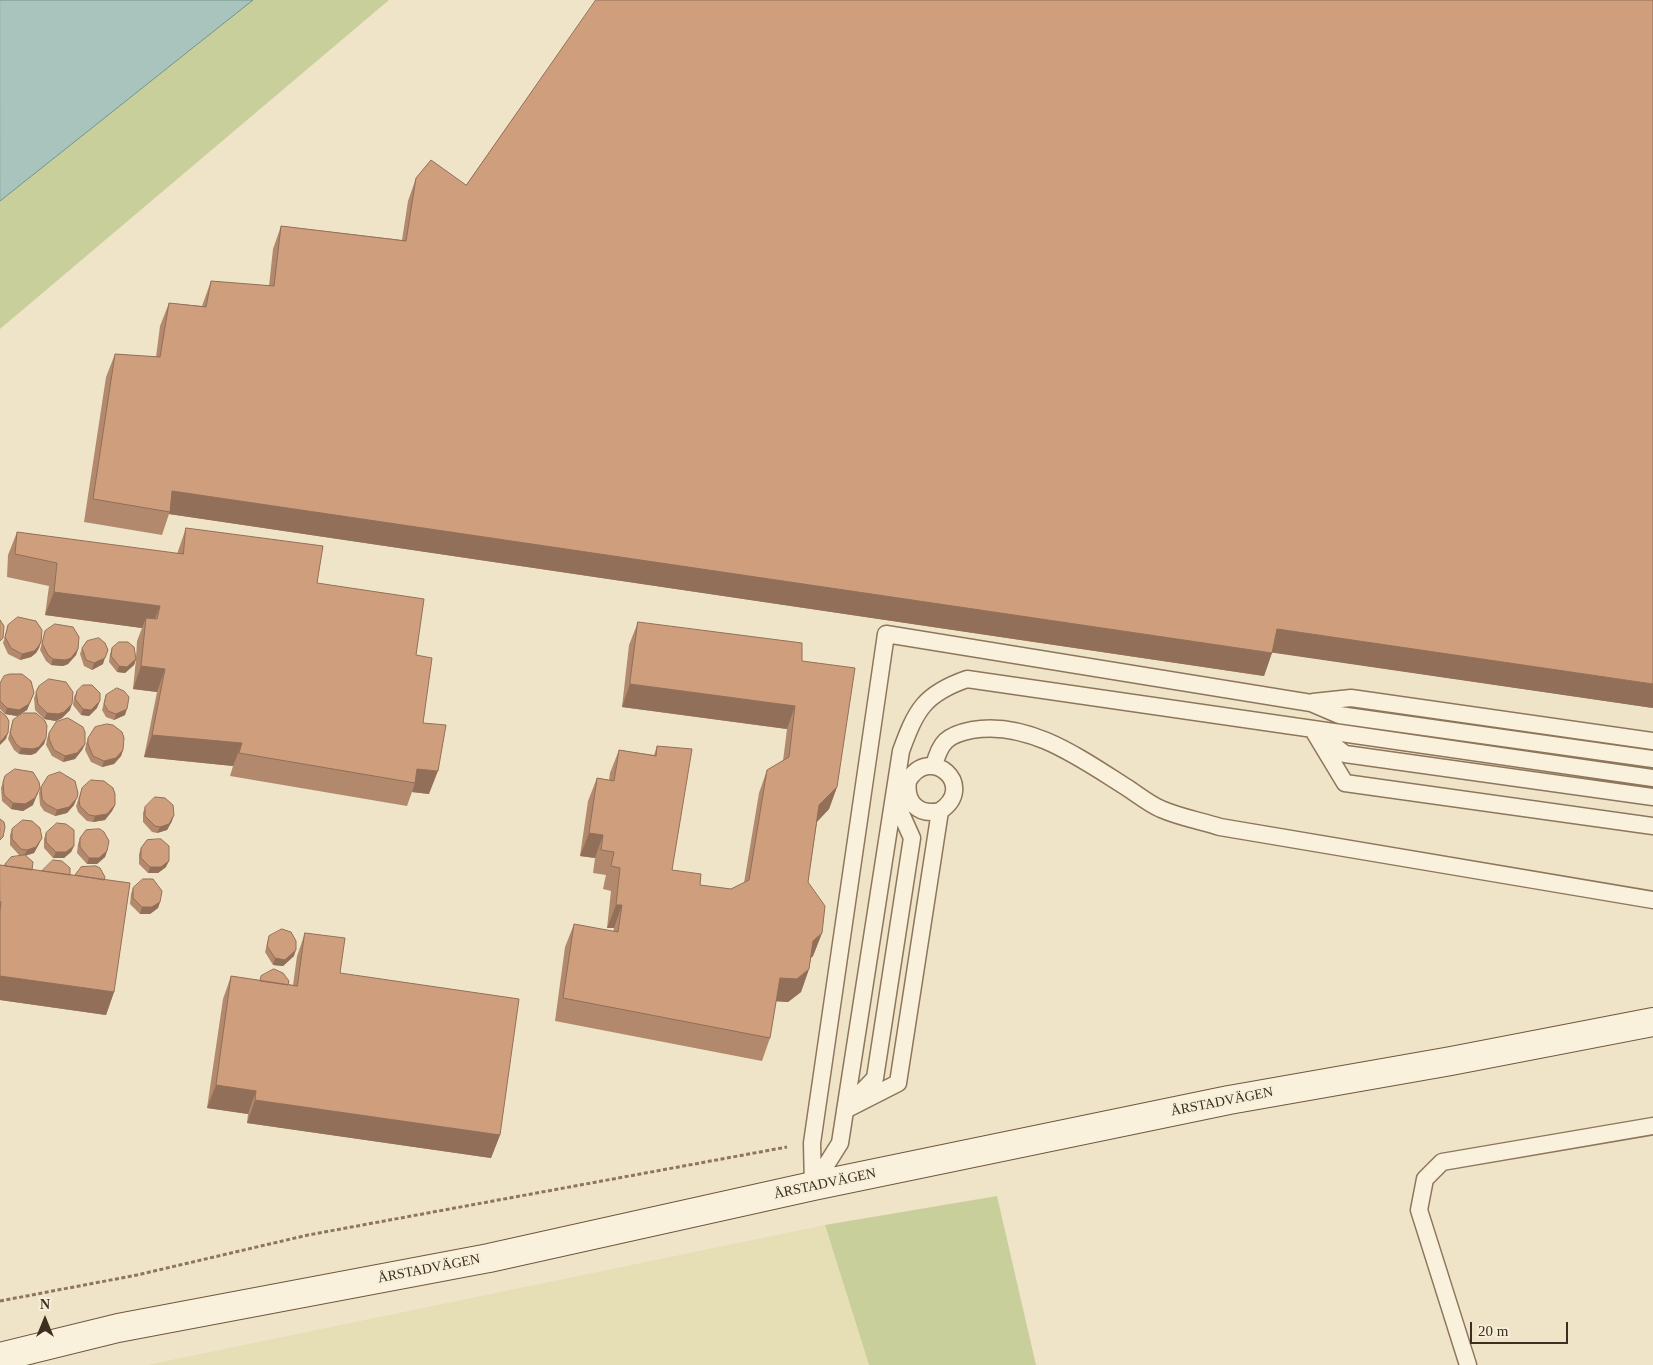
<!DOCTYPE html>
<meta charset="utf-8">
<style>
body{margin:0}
#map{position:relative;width:1653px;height:1365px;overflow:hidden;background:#f0e4c8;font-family:Georgia,serif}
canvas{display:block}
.north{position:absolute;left:20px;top:1295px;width:50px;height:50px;-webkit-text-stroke:4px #f7eed8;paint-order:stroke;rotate:0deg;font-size:14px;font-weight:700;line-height:20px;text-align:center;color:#3d2e20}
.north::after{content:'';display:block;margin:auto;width:18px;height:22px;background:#3d2e20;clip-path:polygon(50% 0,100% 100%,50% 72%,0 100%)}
.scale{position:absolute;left:1470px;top:1322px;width:98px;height:22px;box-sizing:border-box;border:2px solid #3d2e20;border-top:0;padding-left:6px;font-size:15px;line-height:18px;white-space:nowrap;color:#3d2e20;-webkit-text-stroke:4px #f7eed8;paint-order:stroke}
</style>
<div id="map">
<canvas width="1653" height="1365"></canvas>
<div class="north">N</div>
<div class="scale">20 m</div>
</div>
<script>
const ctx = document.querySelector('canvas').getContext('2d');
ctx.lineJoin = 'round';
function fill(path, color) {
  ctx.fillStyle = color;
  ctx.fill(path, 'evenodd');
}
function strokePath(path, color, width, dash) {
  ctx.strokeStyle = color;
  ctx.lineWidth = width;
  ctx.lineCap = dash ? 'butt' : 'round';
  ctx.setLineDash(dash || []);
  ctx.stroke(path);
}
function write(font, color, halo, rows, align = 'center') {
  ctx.font = font + ' Georgia,serif';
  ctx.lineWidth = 4.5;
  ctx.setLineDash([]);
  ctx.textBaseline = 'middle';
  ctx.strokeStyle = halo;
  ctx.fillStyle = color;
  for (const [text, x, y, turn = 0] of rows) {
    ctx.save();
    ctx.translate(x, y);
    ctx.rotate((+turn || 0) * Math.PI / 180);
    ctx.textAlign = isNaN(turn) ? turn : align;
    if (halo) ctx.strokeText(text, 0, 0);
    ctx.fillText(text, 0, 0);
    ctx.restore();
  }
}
fill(new Path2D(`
 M 825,1225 L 869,1365 L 147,1365 Z`), '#e6deb5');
fill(new Path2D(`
 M 253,0 L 389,0 L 0,329 L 0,201 Z
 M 997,1196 L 1036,1365 L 869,1365 L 825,1225 Z`), '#c9cf9b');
const water = new Path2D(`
 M 0,0 L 253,0 L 0,201 Z`);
fill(water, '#a9c4bc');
strokePath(water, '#6f938a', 1);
const lane = new Path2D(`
 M 1313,702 L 1351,698 L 1653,741
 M 1313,730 L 1345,783 L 1653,826
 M 1321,736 L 1345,754 L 1653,797
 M 934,766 C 940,742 947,735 972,730 C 1028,720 1080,758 1126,787 C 1137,794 1149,804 1161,809 C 1179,817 1201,821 1220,827 L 1653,900
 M 853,1101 L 875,1078 L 912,838 L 894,798
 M 845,1110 L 898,1083 L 940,811 C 978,786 930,743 908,781 C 905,802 918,816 940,811
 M 813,1186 L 812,1143 L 886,634 L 1311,703 L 1339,715 L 1653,759
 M 813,1186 L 840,1143 L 901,751 C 916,710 924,694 967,679 L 1653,778
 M 1468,1365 L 1419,1210 L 1425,1179 L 1442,1162 L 1653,1126`);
const secondary = new Path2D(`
 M 0,1357 L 118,1328 L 489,1258 L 813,1186 L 1229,1100 L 1451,1061 L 1653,1022`);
strokePath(lane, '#8d765c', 19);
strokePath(secondary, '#6f573f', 30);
strokePath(new Path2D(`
 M 0,1301 L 137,1275 L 308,1235 L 787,1147`), '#8d765c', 3, [4, 2.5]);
strokePath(lane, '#faf1dc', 16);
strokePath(secondary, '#faf1dc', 28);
fill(new Path2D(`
 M 416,178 L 466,185 L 1653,708 L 1272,652 L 1264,676 L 169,514 L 162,535 L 84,522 L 106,377 L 115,354 L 156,357 L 160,326 L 169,303 L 202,306 L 211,281 L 269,286 L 273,249 L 281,226 L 402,240 L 408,201 Z
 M 186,528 L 317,583 L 416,655 L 429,794 L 412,792 L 407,806 L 230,776 L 233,766 L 144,757 L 157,692 L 133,689 L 136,659 L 134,665 L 125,673 L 117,672 L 109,662 L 110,654 L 112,648 L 136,658 L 137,641 L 142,628 L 45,615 L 49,586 L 7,577 L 8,555 L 17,532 L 177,554 Z
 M 638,622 L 802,661 L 837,787 L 829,809 L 817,822 L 808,882 L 822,933 L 813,956 L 811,958 L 809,969 L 801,992 L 788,1002 L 776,1001 L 770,1038 L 762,1061 L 555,1021 L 565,947 L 574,924 L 613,932 L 614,928 L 607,928 L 611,891 L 603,889 L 606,875 L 593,873 L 595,858 L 580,856 L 588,801 L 597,778 L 609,780 L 610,773 L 619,750 L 654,755 L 657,746 L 672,870 L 700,885 L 731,889 L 744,883 L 759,793 L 767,770 L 783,761 L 787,729 L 622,707 L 629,645 Z
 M 8,625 L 41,642 L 39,648 L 36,653 L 31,657 L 20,660 L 8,654 L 3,643 Z
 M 45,631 L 78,649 L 76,655 L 68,664 L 63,666 L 51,665 L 46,661 L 40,650 Z
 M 82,648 L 103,664 L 92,670 L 84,666 L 80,654 Z
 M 0,683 L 34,693 L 27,710 L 17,716 L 5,714 L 0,709 Z
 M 39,686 L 70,710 L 62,718 L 56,721 L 44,719 L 35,710 L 34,698 Z
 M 77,691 L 97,708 L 89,716 L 81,715 L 73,705 L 74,697 Z
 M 106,695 L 125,715 L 114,720 L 106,717 L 102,710 Z
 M 13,720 L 46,738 L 44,744 L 36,753 L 31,755 L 19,754 L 14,750 L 8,739 Z
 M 49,733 L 85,744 L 82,750 L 75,759 L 63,762 L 52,756 L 46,745 L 47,739 Z
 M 88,738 L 123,750 L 121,756 L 114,764 L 102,767 L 91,762 L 85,750 L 86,744 Z
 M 5,776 L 33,805 L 23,811 L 11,809 L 2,801 L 1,788 Z
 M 41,787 L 74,805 L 67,813 L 55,816 L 44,811 L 40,805 L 39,793 Z
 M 82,788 L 115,805 L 112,811 L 105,820 L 93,822 L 87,821 L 78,812 L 76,806 Z
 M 145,807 L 172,821 L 167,830 L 157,833 L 152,832 L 143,822 L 143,813 Z
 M 12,829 L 39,844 L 34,853 L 25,856 L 32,870 L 104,880 L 114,992 L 106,1015 L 0,1000 L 0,865 L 4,866 L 5,864 L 22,856 L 19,855 L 10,845 L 10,835 Z
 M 46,833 L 74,846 L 71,852 L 64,858 L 53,858 L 44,848 L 44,839 Z
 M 80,838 L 107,851 L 105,857 L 97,864 L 87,864 L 77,853 L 78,844 Z
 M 141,848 L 166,867 L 158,873 L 148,873 L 139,864 L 139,854 Z
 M 133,888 L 160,902 L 158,908 L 150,914 L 140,914 L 130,904 L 131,894 Z
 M 305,933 L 340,973 L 500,1135 L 491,1158 L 247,1123 L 248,1114 L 207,1108 L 223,999 L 231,976 L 293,985 L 297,956 Z
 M 269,936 L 294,956 L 283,966 L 273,965 L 265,952 Z`), '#b2896c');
fill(new Path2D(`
 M 172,491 L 1272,653 L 1264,676 L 169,514 Z
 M 54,592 L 160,606 L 151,629 L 146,618 L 142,628 L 45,615 Z
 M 1277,629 L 1653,684 L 1653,708 L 1268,652 Z
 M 41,642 L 39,648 L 36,653 L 31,657 L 20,660 L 22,654 Z
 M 78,649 L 76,655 L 68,664 L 63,666 L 51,665 L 53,659 Z
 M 105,658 L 103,664 L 92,670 L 94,663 Z
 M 136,659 L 134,665 L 125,673 L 117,672 L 119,666 Z
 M 141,666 L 165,669 L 157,692 L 133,689 Z
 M 630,684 L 795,706 L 787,729 L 622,707 Z
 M 34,693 L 27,710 L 17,716 L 5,714 L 7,708 Z
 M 100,701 L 97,708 L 89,716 L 81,715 L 83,709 Z
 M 72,704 L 70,710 L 62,718 L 56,721 L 44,719 L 47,713 Z
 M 127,709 L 125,715 L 114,720 L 116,714 Z
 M 8,733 L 6,739 L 0,745 L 0,742 Z
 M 152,735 L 242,743 L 233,766 L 144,757 Z
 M 46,738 L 44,744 L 36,753 L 31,755 L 19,754 L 21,748 Z
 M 85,744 L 82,750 L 75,759 L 63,762 L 65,756 Z
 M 123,750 L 121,756 L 114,764 L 102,767 L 104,761 Z
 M 417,769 L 438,771 L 429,794 L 412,792 L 415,783 Z
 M 837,787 L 829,809 L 811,828 L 819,805 Z
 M 40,788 L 33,805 L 23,811 L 11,809 L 13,803 Z
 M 77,798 L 74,805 L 67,813 L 55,816 L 57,810 Z
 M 115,805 L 112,811 L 105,820 L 93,822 L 95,816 Z
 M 174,815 L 172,821 L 167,830 L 157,833 L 160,827 Z
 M 589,833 L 603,835 L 595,858 L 580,856 Z
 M 42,838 L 39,844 L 34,853 L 24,856 L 27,850 Z
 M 74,846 L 71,852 L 64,858 L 53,858 L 56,852 Z
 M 107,851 L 105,857 L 97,864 L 87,864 L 89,858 Z
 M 169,861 L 166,867 L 158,873 L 148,873 L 150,867 Z
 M 160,902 L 158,908 L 150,914 L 140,914 L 142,907 Z
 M 616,905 L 622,905 L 614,928 L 607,928 Z
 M 822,933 L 813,956 L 805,963 L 813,941 Z
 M 296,950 L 294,956 L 283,966 L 273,965 L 275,958 Z
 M 809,969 L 801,992 L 788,1002 L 772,1001 L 780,978 Z
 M 0,976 L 114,992 L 106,1015 L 0,1000 Z
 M 216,1085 L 256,1091 L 248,1114 L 207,1108 Z
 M 255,1100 L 500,1135 L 491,1158 L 247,1123 Z`), '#916f58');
const building = new Path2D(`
 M 596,0 L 1653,0 L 1653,684 L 1277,629 L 1272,653 L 172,491 L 170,512 L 93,499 L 115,354 L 160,357 L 169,303 L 206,307 L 211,281 L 274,286 L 281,226 L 406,241 L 416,178 L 431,160 L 466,185 Z
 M 186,528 L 323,546 L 317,583 L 424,599 L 416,655 L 432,658 L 423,723 L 446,725 L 438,771 L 417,769 L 415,783 L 239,753 L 242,743 L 152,735 L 165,669 L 141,666 L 146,618 L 157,619 L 160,606 L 54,592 L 57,563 L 15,554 L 17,532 L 183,554 Z
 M 18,617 L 36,621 L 42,630 L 41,642 L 38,647 L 34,651 L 22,654 L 11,648 L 5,637 L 8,625 Z
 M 0,620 L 4,626 L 3,638 L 0,641 Z
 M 638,622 L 802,643 L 802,661 L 855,668 L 837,787 L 819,805 L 808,882 L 825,906 L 822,933 L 813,941 L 809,969 L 797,979 L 780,978 L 770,1038 L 563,998 L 574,924 L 618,932 L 622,905 L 616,905 L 620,868 L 611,866 L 614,852 L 601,850 L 603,835 L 589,833 L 597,778 L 614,781 L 619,750 L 656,756 L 657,746 L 692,749 L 672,870 L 701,874 L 700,885 L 731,889 L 749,880 L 767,770 L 789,757 L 795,706 L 630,684 Z
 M 55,624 L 73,627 L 79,637 L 78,649 L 71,658 L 65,660 L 53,659 L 48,655 L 42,643 L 45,631 Z
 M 99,638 L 105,643 L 108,650 L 105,658 L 94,663 L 86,660 L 82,648 L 87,641 Z
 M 119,642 L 128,642 L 134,647 L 136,659 L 127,667 L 119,666 L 111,656 L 112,648 Z
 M 10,674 L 22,674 L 31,681 L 34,693 L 29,704 L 19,710 L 7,708 L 0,701 L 0,683 L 4,676 Z
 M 49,679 L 66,682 L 73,692 L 72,704 L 64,712 L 58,714 L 47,713 L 38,704 L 36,692 L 39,686 Z
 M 83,685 L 92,685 L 100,693 L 100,701 L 91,710 L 83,709 L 75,699 L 77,691 Z
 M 117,688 L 124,691 L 129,697 L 127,709 L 116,714 L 108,711 L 104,704 L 106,695 Z
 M 0,711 L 6,716 L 9,721 L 8,733 L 0,742 Z
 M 23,713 L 36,713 L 45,721 L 47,726 L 46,738 L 39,747 L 33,749 L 21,748 L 16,744 L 10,733 L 13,720 Z
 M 68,718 L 83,727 L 85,732 L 85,744 L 77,753 L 65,756 L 54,750 L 49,739 L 49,733 L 56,722 Z
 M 107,724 L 113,725 L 122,732 L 124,738 L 123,750 L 116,758 L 104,761 L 93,756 L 88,744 L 88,738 L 95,727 Z
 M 15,769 L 33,772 L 39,782 L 40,788 L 35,798 L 25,804 L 13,803 L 4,795 L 3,782 L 5,776 Z
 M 60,772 L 75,781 L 78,793 L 77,798 L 69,807 L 57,810 L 46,804 L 42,799 L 41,787 L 48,776 Z
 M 91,780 L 104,781 L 113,788 L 115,794 L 115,805 L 107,814 L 95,816 L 89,815 L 80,806 L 79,800 L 82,788 Z
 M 155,797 L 165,798 L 173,805 L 174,815 L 169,824 L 160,827 L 155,826 L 145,816 L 145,807 Z
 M 0,819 L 4,822 L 5,827 L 3,837 L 0,840 Z
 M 23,820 L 32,821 L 40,828 L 42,838 L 36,847 L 27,850 L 21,849 L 12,839 L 12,829 Z
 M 57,823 L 66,824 L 74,830 L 74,846 L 66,852 L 56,852 L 46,842 L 46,833 Z
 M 100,829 L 104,832 L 109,841 L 107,851 L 99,858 L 89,858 L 80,847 L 80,838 L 86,830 Z
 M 161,839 L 169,846 L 169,861 L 161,867 L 150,867 L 141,858 L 141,848 L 147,840 Z
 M 25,855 L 33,862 L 32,870 L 5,866 L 5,864 L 11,857 Z
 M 53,860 L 62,861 L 70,868 L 70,875 L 42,871 Z
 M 0,865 L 130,883 L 114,992 L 0,976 L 0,911 L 1,902 L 0,901 Z
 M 96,866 L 100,868 L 105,877 L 104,880 L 75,875 L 81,867 Z
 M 143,879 L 153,879 L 162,891 L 160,902 L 152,907 L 142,907 L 133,898 L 133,888 Z
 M 282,929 L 291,932 L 296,941 L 296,950 L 285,960 L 275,958 L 267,946 L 269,936 Z
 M 305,933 L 345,938 L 340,973 L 519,999 L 500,1135 L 255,1100 L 256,1091 L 216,1085 L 231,976 L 297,986 Z
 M 274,969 L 283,973 L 289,981 L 288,985 L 260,981 L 261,976 Z`);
fill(building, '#cf9f7d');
strokePath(building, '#916f58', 1);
write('14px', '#3d2e20', '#f7eed8', [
 ["ÅRSTADVÄGEN",1222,1102,-11],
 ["ÅRSTADVÄGEN",825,1184,-12],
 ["ÅRSTADVÄGEN",429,1269,-11]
]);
</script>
